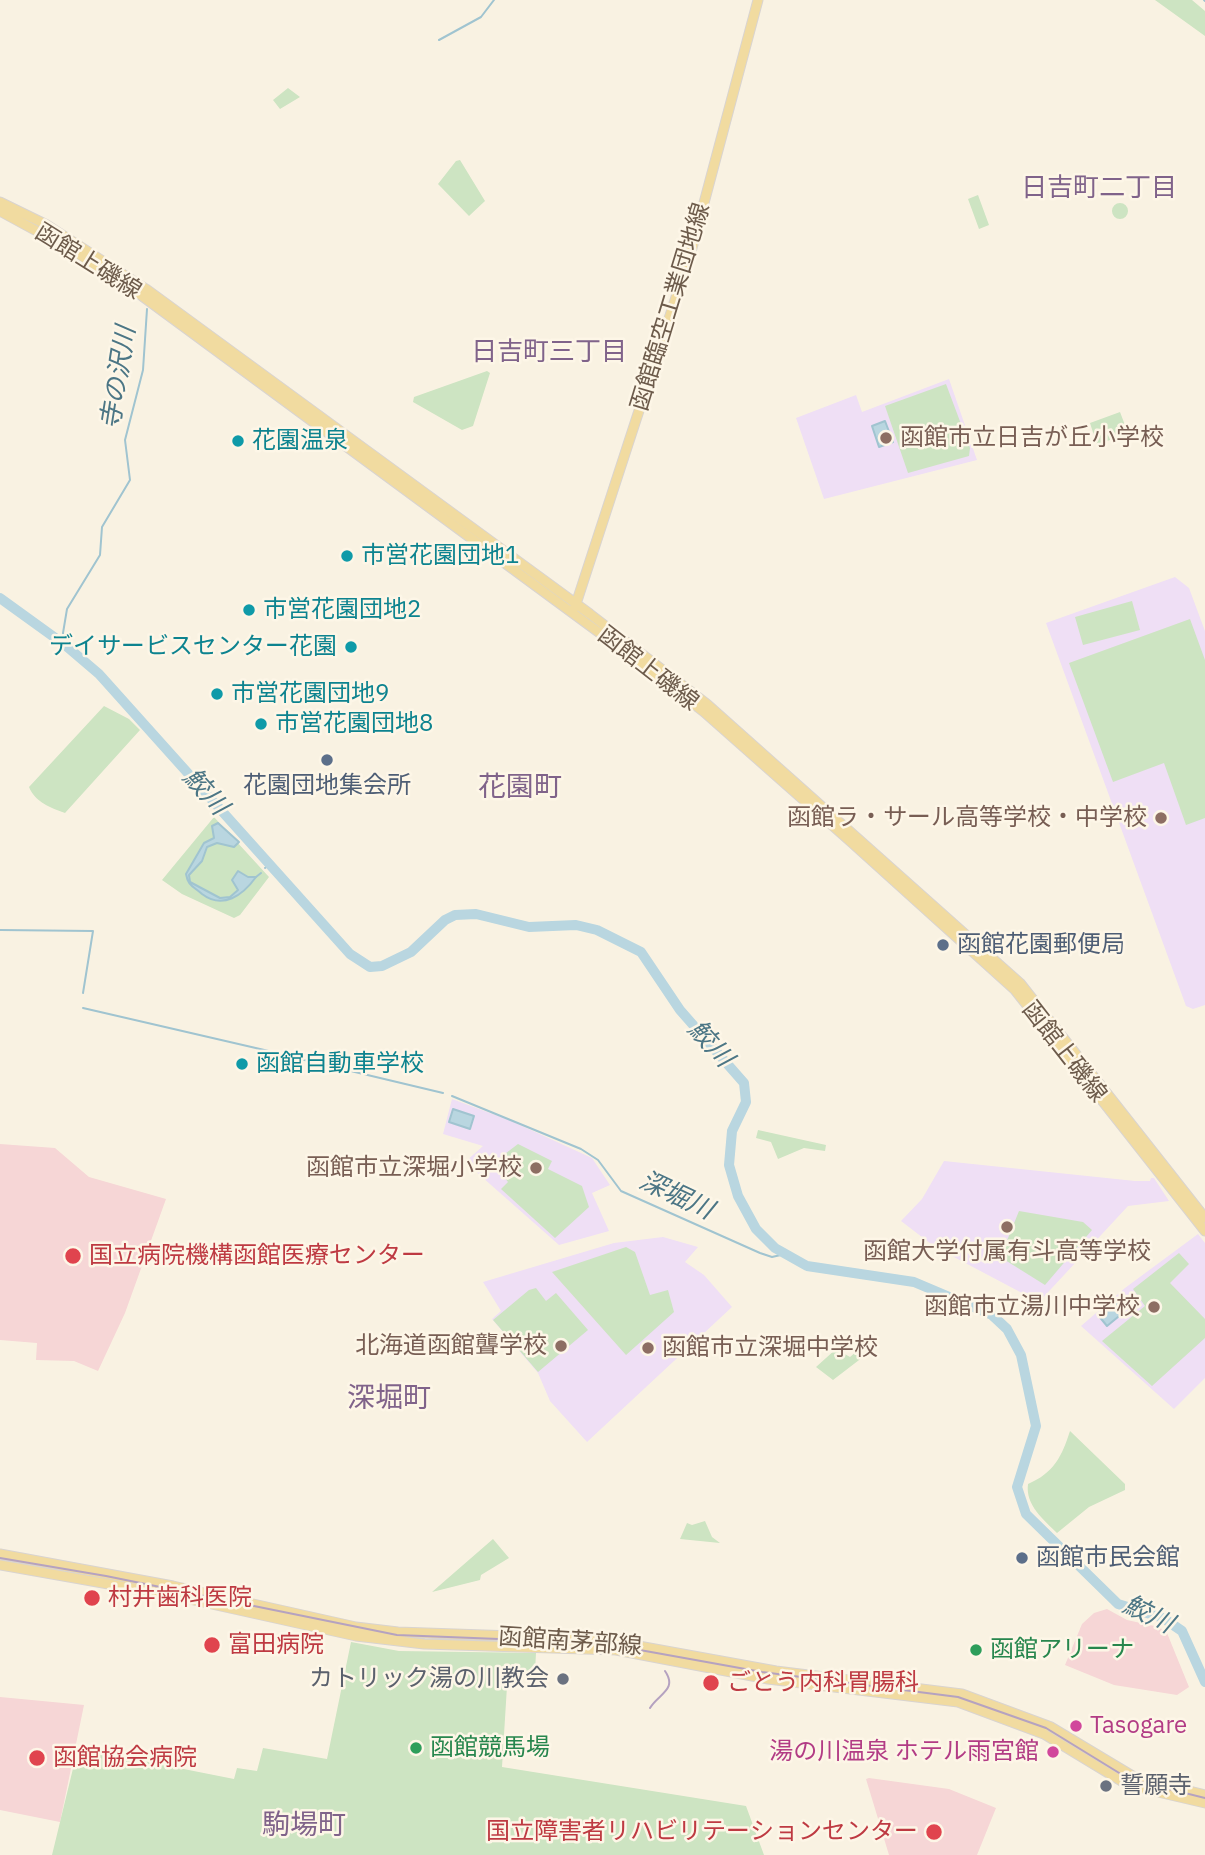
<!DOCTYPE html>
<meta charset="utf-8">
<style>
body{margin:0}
canvas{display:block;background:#f9f2e2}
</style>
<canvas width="1205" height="1855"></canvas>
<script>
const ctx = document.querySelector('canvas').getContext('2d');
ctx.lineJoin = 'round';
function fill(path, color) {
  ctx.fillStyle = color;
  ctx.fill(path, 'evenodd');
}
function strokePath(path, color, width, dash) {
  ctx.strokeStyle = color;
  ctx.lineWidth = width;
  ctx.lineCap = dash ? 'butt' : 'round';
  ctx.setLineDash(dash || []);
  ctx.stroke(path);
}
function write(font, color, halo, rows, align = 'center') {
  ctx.font = font + ' "IBM Plex Sans","Noto Sans JP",sans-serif';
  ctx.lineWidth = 5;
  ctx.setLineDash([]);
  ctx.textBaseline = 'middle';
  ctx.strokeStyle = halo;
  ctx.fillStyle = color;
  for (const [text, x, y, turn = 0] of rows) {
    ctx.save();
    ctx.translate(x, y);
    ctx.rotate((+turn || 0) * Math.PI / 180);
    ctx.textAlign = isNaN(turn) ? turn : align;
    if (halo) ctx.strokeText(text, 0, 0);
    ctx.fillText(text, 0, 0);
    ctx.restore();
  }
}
fill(new Path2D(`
 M 949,379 L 977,460 L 824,499 L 796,418 L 856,395 L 862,412 Z
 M 1175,577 L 1189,588 L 1205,631 L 1205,1005 L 1193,1009 L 1186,1006 L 1046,623 Z
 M 452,1099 L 509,1120 L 592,1158 L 610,1185 L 592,1193 L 609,1231 L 559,1245 L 465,1162 L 483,1146 L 443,1134 Z
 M 944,1161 L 1135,1181 L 1150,1181 L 1151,1178 L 1154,1178 L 1169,1201 L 1128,1206 L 1039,1302 L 935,1247 L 901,1221 L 922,1199 Z
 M 1198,1234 L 1205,1243 L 1205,1378 L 1174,1409 L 1081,1326 L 1125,1288 Z
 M 663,1237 L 698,1247 L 685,1262 L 704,1275 L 732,1307 L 587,1442 L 550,1401 L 538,1373 L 492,1319 L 501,1311 L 483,1282 L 614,1243 Z`), '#efdff5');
fill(new Path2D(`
 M 0,1144 L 55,1148 L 89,1177 L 166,1199 L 125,1313 L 98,1371 L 74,1361 L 36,1360 L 37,1343 L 0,1340 Z
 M 1107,1609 L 1127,1620 L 1159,1627 L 1167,1633 L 1189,1687 L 1177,1695 L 1114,1685 L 1065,1665 L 1082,1624 L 1094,1613 Z
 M 0,1697 L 84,1705 L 60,1822 L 0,1810 Z
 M 869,1778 L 949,1789 L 996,1808 L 977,1855 L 889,1855 L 866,1779 Z`), '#f6d6d6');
fill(new Path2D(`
 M 1155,0 L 1192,0 L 1205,11 L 1205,36 Z
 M 288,88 L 300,97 L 280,109 L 273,100 Z
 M 460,160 L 485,201 L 469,216 L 438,184 L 456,161 Z
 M 978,195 L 989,225 L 979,229 L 968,199 Z
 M1112 211a8 8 0 1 1 16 0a8 8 0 1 1-16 0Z
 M 487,371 L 490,373 L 473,426 L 462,430 L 413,402 L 414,397 Z
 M 946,384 L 970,448 L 969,456 L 908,473 L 885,406 Z
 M 1120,412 L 1128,433 L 1097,445 L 1090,423 Z
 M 1132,601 L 1140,630 L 1083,645 L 1075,617 Z
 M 1190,619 L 1205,660 L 1205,818 L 1186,825 L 1164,763 L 1113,782 L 1069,663 Z
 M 104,706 L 129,719 L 140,730 L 65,813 C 51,808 35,802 29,787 Z
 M 214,817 L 269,877 L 240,915 L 234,918 L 182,894 L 162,880 Z
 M 758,1130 L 826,1145 L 825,1151 L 804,1148 L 778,1159 L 771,1142 L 756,1138 Z
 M 518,1144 L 552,1161 L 548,1169 L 582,1186 L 589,1207 L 555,1238 L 501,1189 L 508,1182 L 493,1163 Z
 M 1019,1211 L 1083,1222 L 1092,1230 L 1045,1285 L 1005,1260 L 1004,1248 Z
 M 626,1247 L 635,1252 L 650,1295 L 668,1290 L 674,1312 L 626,1355 L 552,1272 Z
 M 1179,1253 L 1189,1264 L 1170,1283 L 1205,1319 L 1205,1338 L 1152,1386 L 1102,1341 L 1145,1306 L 1133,1289 Z
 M 536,1288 L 546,1301 L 556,1293 L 588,1330 L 538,1372 L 493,1320 L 529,1290 Z
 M 836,1349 L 850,1357 L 857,1351 L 863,1357 L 833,1380 L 816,1367 Z
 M 1070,1431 L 1125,1484 L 1125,1490 L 1089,1507 L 1057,1533 C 1044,1520 1025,1505 1028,1484 C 1054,1473 1062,1456 1070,1431 Z
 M 705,1521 L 712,1537 L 720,1543 L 680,1539 L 687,1523 L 692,1525 Z
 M 493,1539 L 509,1558 L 481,1575 L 480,1580 L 432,1592 Z
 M 351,1642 L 399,1651 L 536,1653 L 535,1671 L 508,1670 L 502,1767 L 746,1806 L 764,1855 L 52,1855 L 78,1748 L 234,1779 L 237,1768 L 257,1771 L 263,1748 L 327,1759 Z`), '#cde4c2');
const water = new Path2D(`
 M 885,421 L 893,442 L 879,447 L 872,426 Z
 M 218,823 L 239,842 L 234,847 L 217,843 L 207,847 L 202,861 L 189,875 L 190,882 L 220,898 L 230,897 L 238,890 L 232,880 L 238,871 L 248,877 L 256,877 C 243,895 223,910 202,894 C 193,886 188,886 186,874 L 204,843 L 214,838 L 212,826 Z
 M 453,1109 L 474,1116 L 470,1129 L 449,1122 Z
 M 1115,1301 L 1124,1312 L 1107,1326 L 1098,1315 Z`);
fill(water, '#b9d6e0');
strokePath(water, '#a0c4d0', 2);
strokePath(new Path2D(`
 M 1204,0 L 1205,1
 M 439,40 L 481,17 L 494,0
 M 65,645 L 63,633 L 67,609 L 100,555 L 102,527 L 130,480 L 125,440 L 143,370 L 147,309
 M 265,868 L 270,864
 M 256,877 L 261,873
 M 0,930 L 93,931 L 83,993
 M 83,1008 L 273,1052
 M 292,1057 L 443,1093
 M 452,1096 L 581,1149 L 598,1160 L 621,1191 L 760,1253 L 772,1257 L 785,1254`), '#a0c4d0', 2);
strokePath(new Path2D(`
 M 0,598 L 65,645 L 99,674 L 350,954 L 370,967 L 382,966 L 411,952 L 445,920 L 455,915 L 476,914 L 529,927 L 576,925 L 597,930 L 641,952 L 680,1010 L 744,1083 L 746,1102 L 732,1131 L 729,1165 L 738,1196 L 756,1229 L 775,1248 L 807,1266 L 914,1282 L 992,1315 L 1007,1329 L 1021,1355 L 1036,1426 L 1017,1487 L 1026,1514 L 1118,1604 L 1163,1618 L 1182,1631 L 1205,1682`), '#b9d6e0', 10);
const major = new Path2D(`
 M 0,202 L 47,225 L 146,289 L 590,614 L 707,704 L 1020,983 L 1205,1218
 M 0,211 L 77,253 L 142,296 L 650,670 L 704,712 L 851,842 L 1015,990 L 1205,1231
 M 575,607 L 692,248 L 758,0
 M 0,1554 L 173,1586 L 356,1627 L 398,1632 L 600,1639 L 776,1671 L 962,1694 L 1051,1727 L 1136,1778 L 1205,1795
 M 0,1565 L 171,1595 L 356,1636 L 424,1644 L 616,1650 L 768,1679 L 958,1702 L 1044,1734 L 1128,1785 L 1205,1803`);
strokePath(major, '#d9d4d0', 11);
strokePath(major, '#f1dba0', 9);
strokePath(new Path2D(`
 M 0,1558 L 106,1576 L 397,1635 L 601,1643 L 762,1672 L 958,1697 L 1046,1728 L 1129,1779 L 1205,1798
 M 650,1708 C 658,1694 678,1690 665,1671`), '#b5a2c0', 2);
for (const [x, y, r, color] of [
 [886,438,7,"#8d6e63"],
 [238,441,7,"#0f9aa8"],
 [347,556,7,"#0f9aa8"],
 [249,610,7,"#0f9aa8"],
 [351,647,7,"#0f9aa8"],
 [217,694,7,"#0f9aa8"],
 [261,724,7,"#0f9aa8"],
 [327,760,7,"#5c6f8a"],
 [1161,818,7,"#8d6e63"],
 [943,945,7,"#5c6f8a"],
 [242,1064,7,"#0f9aa8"],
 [536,1168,7,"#8d6e63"],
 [1007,1227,7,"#8d6e63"],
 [73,1256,9,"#e0444e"],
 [1154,1307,7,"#8d6e63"],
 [561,1346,7,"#8d6e63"],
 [648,1348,7,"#8d6e63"],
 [1022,1558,7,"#5c6f8a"],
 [92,1598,9,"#e0444e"],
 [212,1645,9,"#e0444e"],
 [976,1650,7,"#2e9e5b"],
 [563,1679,7,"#6b7280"],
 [711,1683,9,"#e0444e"],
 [1076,1726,7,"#d1479c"],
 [416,1748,7,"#2e9e5b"],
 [1053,1752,7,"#d1479c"],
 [37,1758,9,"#e0444e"],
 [1106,1786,7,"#6b7280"],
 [934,1832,9,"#e0444e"]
]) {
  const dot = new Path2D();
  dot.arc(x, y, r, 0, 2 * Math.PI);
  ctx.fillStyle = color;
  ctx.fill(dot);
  strokePath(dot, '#fdf6e7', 2.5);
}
write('24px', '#6d5b4b', '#fdf6e7', [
 ["函館上磯線",88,262,32],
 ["函館臨空工業団地線",671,307,-73],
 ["函館上磯線",648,669,38],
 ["函館上磯線",1064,1052,52],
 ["函館南茅部線",570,1642,4]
]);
write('24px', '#785e54', '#fdf6e7', [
 ["函館市立日吉が丘小学校",900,438,"left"],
 ["函館ラ・サール高等学校・中学校",1147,818],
 ["函館市立深堀小学校",522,1168],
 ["函館大学付属有斗高等学校",1007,1252,"center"],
 ["函館市立湯川中学校",1140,1307],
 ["北海道函館聾学校",547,1346],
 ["函館市立深堀中学校",662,1348,"left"]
], 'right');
write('24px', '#0d838f', '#fdf6e7', [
 ["花園温泉",252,441],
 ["市営花園団地1",361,556],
 ["市営花園団地2",263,610],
 ["デイサービスセンター花園",337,647,"right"],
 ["市営花園団地9",231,694],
 ["市営花園団地8",275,724],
 ["函館自動車学校",256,1064]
], 'left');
write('24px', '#4e5e75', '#fdf6e7', [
 ["花園団地集会所",327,786,"center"],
 ["函館花園郵便局",957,945],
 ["函館市民会館",1036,1558]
], 'left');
write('24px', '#be3a42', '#fdf6e7', [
 ["国立病院機構函館医療センター",89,1256],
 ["村井歯科医院",108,1598],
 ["富田病院",228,1645],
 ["ごとう内科胃腸科",727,1683],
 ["函館協会病院",53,1758],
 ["国立障害者リハビリテーションセンター",918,1832,"right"]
], 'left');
write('24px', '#27864d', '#fdf6e7', [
 ["函館アリーナ",990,1650],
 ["函館競馬場",430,1748]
], 'left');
write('24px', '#5b616d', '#fdf6e7', [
 ["カトリック湯の川教会",549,1679],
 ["誓願寺",1120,1786,"left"]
], 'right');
write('24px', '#b23c85', '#fdf6e7', [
 ["Tasogare",1090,1726],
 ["湯の川温泉 ホテル雨宮館",1039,1752,"right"]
], 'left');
write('26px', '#80638a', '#fdf6e7', [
 ["日吉町二丁目",1099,188],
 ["日吉町三丁目",549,352]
]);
write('italic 26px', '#4c7685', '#fdf6e7', [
 ["寺の沢川",119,378,-81],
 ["鮫川",205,792,48],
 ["鮫川",710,1044,48],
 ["深堀川",676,1196,25],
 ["鮫川",1148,1615,26]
]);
write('28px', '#80638a', '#fdf6e7', [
 ["花園町",520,788],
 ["深堀町",389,1399],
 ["駒場町",304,1826]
]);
</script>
